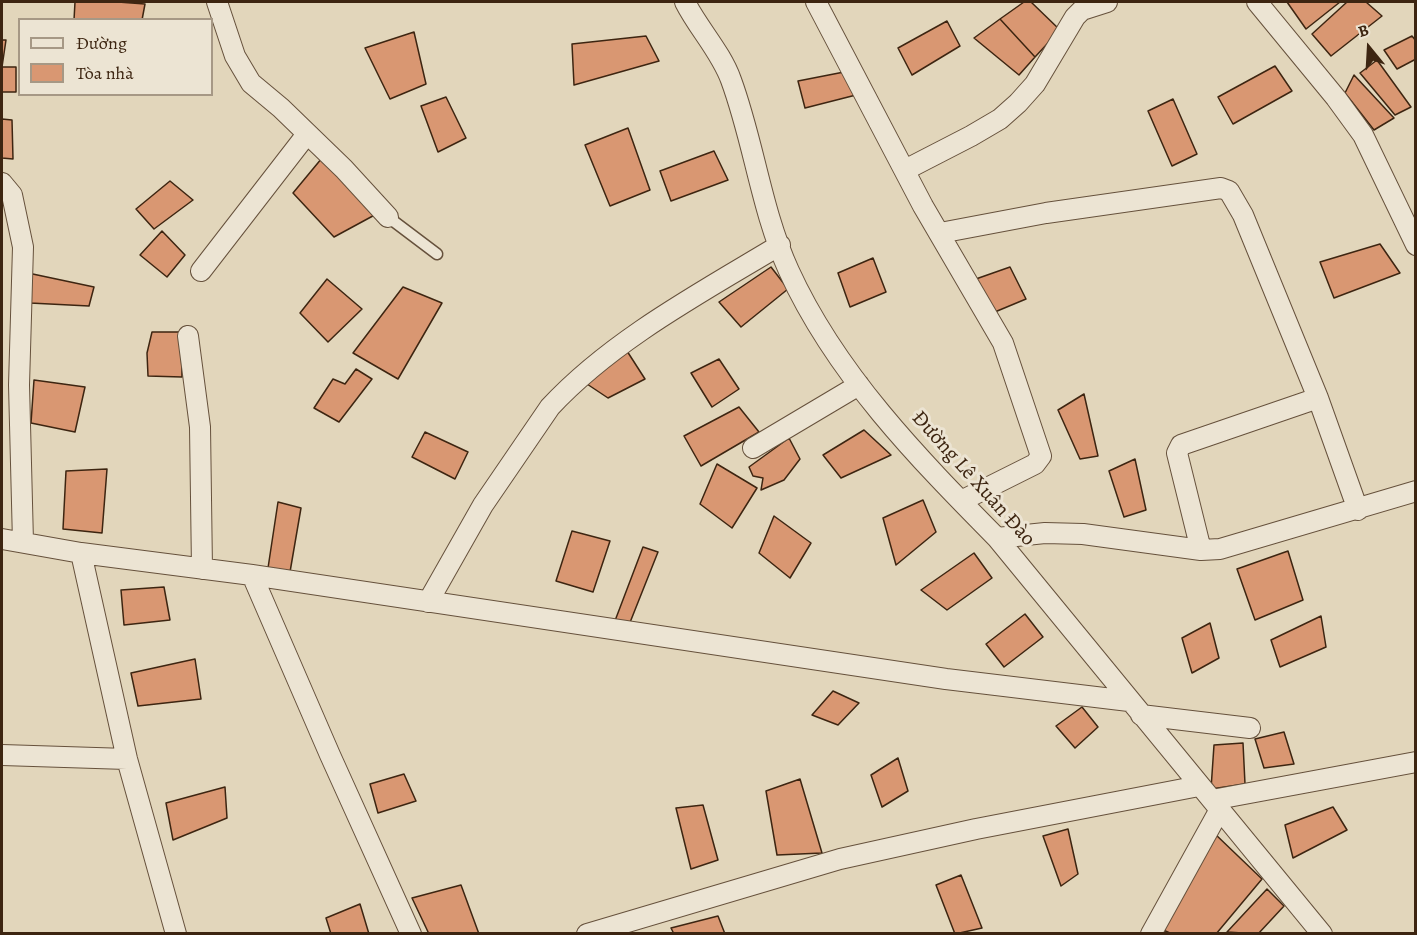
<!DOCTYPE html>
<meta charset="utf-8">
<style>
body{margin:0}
#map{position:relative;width:1417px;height:935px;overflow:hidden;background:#e2d6bb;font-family:Alegreya,serif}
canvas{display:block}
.frame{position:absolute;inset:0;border:3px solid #3d2511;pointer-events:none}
.legend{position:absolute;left:18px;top:18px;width:195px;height:78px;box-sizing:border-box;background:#ece4d3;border:2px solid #a69885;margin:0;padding:8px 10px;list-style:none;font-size:18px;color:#3d2511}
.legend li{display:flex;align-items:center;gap:12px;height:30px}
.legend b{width:30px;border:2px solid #a69885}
.north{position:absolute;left:1339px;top:18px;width:60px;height:60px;-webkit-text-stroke:4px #ece4d3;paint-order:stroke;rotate:342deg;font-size:16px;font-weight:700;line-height:24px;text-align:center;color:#3d2511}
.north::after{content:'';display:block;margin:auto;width:21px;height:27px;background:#3d2511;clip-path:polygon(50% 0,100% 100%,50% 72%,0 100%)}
</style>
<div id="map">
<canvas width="1417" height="935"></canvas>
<div class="frame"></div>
<ul class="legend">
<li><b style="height:8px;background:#ece4d3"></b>Đường</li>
<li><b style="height:16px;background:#d99772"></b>Tòa nhà</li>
</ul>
<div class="north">B</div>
</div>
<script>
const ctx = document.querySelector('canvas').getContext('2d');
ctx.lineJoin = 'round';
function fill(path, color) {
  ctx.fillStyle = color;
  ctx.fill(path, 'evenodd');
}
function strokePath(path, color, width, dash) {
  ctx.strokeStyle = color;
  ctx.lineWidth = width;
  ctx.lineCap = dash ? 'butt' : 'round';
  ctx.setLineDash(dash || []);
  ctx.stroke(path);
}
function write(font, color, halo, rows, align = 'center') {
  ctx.font = font + ' Alegreya,serif';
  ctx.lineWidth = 6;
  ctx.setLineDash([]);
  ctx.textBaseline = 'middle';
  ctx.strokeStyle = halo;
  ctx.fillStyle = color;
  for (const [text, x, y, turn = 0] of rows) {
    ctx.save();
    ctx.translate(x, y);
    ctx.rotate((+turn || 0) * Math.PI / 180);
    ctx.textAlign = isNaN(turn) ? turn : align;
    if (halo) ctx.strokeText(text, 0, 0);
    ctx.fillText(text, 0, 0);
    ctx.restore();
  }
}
const building = new Path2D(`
 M 75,2 L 118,2 L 145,4 L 142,20 L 74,20 Z
 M 1024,2 L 1031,2 L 1060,30 L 1035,57 L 1000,19 Z
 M 1287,2 L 1340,2 L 1306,29 Z
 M 1347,2 L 1366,2 L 1382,16 L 1331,56 L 1312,34 Z
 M 1000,19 L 1035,57 L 1019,75 L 974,38 Z
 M 947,21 L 960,46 L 912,75 L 898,48 Z
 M 414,32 L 426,84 L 390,99 L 365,48 Z
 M 646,36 L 659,61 L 574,85 L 572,44 Z
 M 1412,36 L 1416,41 L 1416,59 L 1397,69 L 1384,50 Z
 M 2,40 L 6,40 L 2,67 L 16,67 L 16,92 L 2,92 Z
 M 1377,60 L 1411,107 L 1395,115 L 1360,73 Z
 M 1275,66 L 1292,91 L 1233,124 L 1218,97 Z
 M 844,72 L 856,95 L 805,108 L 798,81 Z
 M 1354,75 L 1394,118 L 1374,130 L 1345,93 Z
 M 446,97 L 466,138 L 438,152 L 421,106 Z
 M 1173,99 L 1197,154 L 1172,166 L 1148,111 Z
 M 2,119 L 12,120 L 13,159 L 2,158 Z
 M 628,128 L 650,190 L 610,206 L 585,145 Z
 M 714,151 L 728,180 L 671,201 L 660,171 Z
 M 322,158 L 382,211 L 334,237 L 293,193 Z
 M 170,181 L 193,200 L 154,229 L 136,209 Z
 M 162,231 L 185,255 L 167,277 L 140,255 Z
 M 1380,244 L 1400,273 L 1334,298 L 1320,262 Z
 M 873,258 L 886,292 L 850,307 L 838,273 Z
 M 771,267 L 788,289 L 741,327 L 719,302 Z
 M 1010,267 L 1026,299 L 990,314 L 973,280 Z
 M 28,273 L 94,287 L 89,306 L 30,303 Z
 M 327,279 L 362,309 L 328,342 L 300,313 Z
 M 403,287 L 442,303 L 398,379 L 353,353 Z
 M 152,332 L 181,332 L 182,377 L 148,376 L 147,353 Z
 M 627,351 L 645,379 L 608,398 L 587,384 Z
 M 719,359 L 739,389 L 712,407 L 691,373 Z
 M 356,369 L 372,379 L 339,422 L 314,408 L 333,379 L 345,384 Z
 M 34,380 L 85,387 L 75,432 L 31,423 Z
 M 1084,394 L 1098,456 L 1080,459 L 1058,410 Z
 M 739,407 L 759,432 L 701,466 L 684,436 Z
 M 864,430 L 891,455 L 841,478 L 823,455 Z
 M 425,432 L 468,452 L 455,479 L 412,457 Z
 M 789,438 L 800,459 L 784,480 L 761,490 L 763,478 L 753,476 L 749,467 Z
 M 1135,459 L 1146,510 L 1124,517 L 1109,471 Z
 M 717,464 L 757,488 L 732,528 L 700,504 Z
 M 107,469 L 102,533 L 63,529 L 66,471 Z
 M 923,500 L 936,532 L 896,565 L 883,518 Z
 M 278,502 L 301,508 L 290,572 L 268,568 Z
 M 774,516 L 811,543 L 790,578 L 759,553 Z
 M 572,531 L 610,541 L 593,592 L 556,581 Z
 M 643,547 L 658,552 L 627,630 L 613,626 Z
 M 1288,551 L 1303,600 L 1255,620 L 1237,569 Z
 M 974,553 L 992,578 L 947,610 L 921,590 Z
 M 164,587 L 170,620 L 124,625 L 121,590 Z
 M 1025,614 L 1043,637 L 1004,667 L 986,644 Z
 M 1321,616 L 1326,647 L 1280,667 L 1271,640 Z
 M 1210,623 L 1219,658 L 1192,673 L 1182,638 Z
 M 195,659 L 201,699 L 138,706 L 131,673 Z
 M 833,691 L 859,703 L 838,725 L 812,715 Z
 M 1082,707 L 1098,727 L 1075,748 L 1056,726 Z
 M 1284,732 L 1294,764 L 1264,768 L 1255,739 Z
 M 1243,743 L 1245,784 L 1211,789 L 1214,745 Z
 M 898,758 L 908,791 L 882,807 L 871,775 Z
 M 404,774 L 416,801 L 378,813 L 370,784 Z
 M 800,779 L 822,853 L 777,855 L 766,791 Z
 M 225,787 L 227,818 L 173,840 L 166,803 Z
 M 703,805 L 718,860 L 691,869 L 676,808 Z
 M 1333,807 L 1347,830 L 1293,858 L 1285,825 Z
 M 1068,829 L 1078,874 L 1061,886 L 1043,836 Z
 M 1214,833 L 1262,879 L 1216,934 L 1172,934 L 1161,929 Z
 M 961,875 L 982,928 L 955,934 L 936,885 Z
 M 461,885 L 479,934 L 429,934 L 412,898 Z
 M 1267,889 L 1284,906 L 1258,934 L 1227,932 Z
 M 360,904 L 369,934 L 331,934 L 326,918 Z
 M 718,916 L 725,934 L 674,934 L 671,928 Z`);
fill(building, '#d99772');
strokePath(building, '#3d2511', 1.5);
const service = new Path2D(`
 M 388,217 L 437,254`);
const minor = new Path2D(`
 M 217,2 L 235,56 L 251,83 L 281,108 L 344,169 L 388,217
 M 685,2 C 698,28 721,52 731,80 C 754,142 761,210 789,271 C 836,374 918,458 997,538 L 1322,934
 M 816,2 L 923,206 L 1003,343 L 1041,456 L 1035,464 L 961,501
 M 1257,2 L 1336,98 L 1363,135 L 1416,245
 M 905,170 L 971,136 L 1000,119 L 1018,103 L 1035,84 L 1075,17 L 1082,10 L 1107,2
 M 2,183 L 12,195 L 23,247 L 19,385 L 23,542
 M 940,233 L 1046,213 L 1221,188 L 1229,191 L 1243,215 L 1318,398 L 1358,510
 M 201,271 L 307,134
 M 188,336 L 200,427 L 202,569
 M 753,448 L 859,385
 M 997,538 L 1045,533 L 1083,534 L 1201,550 L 1220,549 L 1416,491
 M 2,539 L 81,553 L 252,575 L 946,679 L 1129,701
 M 1201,550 L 1177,453 L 1181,445 L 1318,398
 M 81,553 L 127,759 L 176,934
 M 252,575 L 330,755 L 411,934
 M 428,602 L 483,505 L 550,407 C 612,340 702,292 780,245
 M 1141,715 L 1250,728
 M 2,755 L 127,759
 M 1212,800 L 1416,762
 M 587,934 L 840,859 L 976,829 L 1199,786
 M 1151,934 L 1219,811`);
strokePath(service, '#66513c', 13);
strokePath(minor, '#66513c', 22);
strokePath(service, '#ece4d3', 10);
strokePath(minor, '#ece4d3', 20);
write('21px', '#3d2511', '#ece4d3', [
 ["Đường Lê Xuân Đào",973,479,48]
]);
</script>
